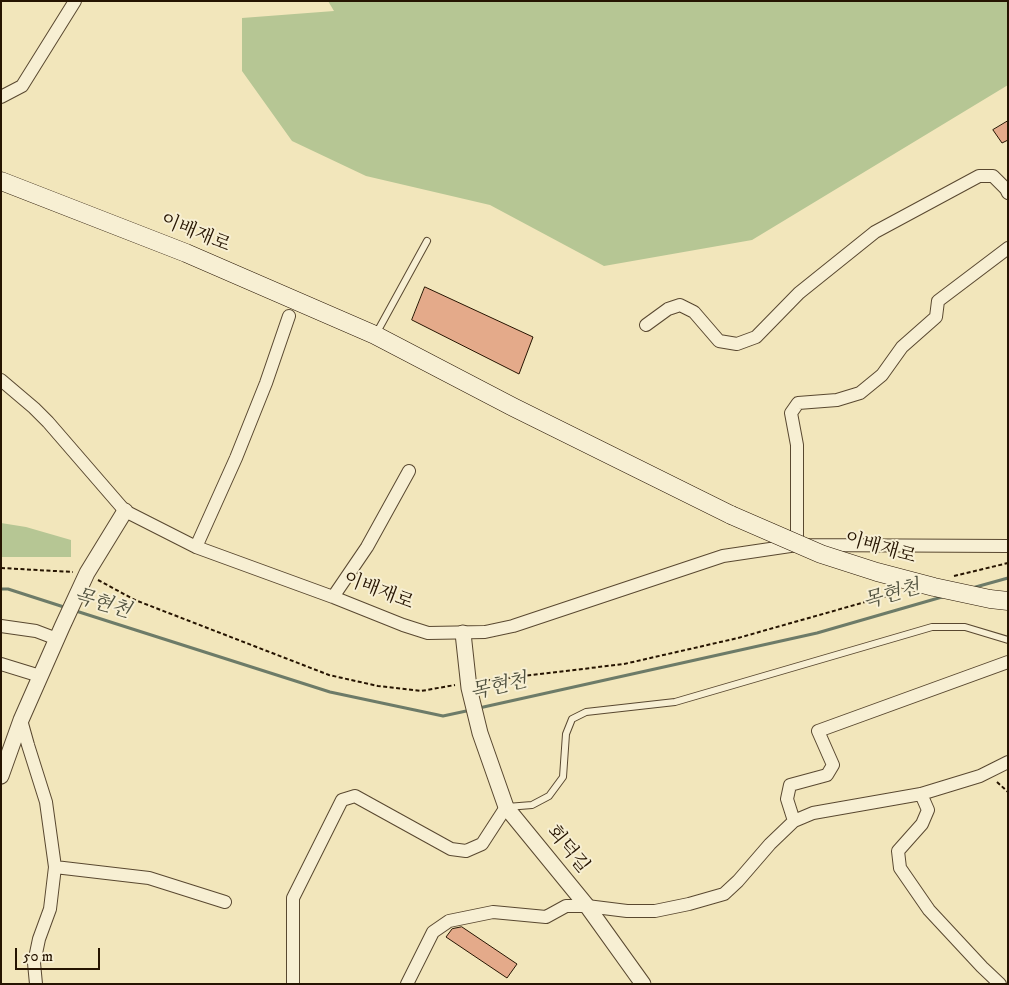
<!DOCTYPE html>
<meta charset="utf-8">
<style>
body{margin:0}
#map{position:relative;width:1009px;height:985px;overflow:hidden;background:#f2e6bb;font-family:"IM FELL DW Pica",serif}
canvas{display:block}
.frame{position:absolute;inset:0;border:2px solid #261401;pointer-events:none}
.scale{position:absolute;left:15px;top:948px;width:85px;height:22px;box-sizing:border-box;border:2px solid #261401;border-top:0;padding-left:6px;font-size:15px;line-height:18px;white-space:nowrap;color:#261401;-webkit-text-stroke:4px #f7efd3;paint-order:stroke}
</style>
<div id="map">
<canvas width="1009" height="985"></canvas>
<div class="frame"></div>
<div class="scale">50 m</div>
</div>
<script>
const ctx = document.querySelector('canvas').getContext('2d');
ctx.lineJoin = 'round';
function fill(path, color) {
  ctx.fillStyle = color;
  ctx.fill(path, 'evenodd');
}
function strokePath(path, color, width, dash) {
  ctx.strokeStyle = color;
  ctx.lineWidth = width;
  ctx.lineCap = dash ? 'butt' : 'round';
  ctx.setLineDash(dash || []);
  ctx.stroke(path);
}
function write(font, color, halo, rows, align = 'center') {
  ctx.font = font + ' "IM FELL DW Pica","Noto Serif KR",serif';
  ctx.lineWidth = 4;
  ctx.setLineDash([]);
  ctx.textBaseline = 'middle';
  ctx.strokeStyle = halo;
  ctx.fillStyle = color;
  for (const [text, x, y, turn = 0] of rows) {
    ctx.save();
    ctx.translate(x, y);
    ctx.rotate((+turn || 0) * Math.PI / 180);
    ctx.textAlign = isNaN(turn) ? turn : align;
    if (halo) ctx.strokeText(text, 0, 0);
    ctx.fillText(text, 0, 0);
    ctx.restore();
  }
}
fill(new Path2D(`
 M 328,1 L 1008,1 L 1008,85 L 752,240 L 604,266 L 490,205 L 366,176 L 292,141 L 242,71 L 242,18 L 334,11 Z
 M 1,523 L 26,527 L 71,540 L 71,557 L 1,557 Z`), '#b6c694');
strokePath(new Path2D(`
 M 972,588 L 1008,578
 M 1,589 L 8,589 L 67,608
 M 76,611 L 330,692 L 443,716 L 471,710
 M 479,708 L 817,633 L 942,597`), '#6d7b68', 3);
const building = new Path2D(`
 M 1008,121 L 1008,140 L 1002,143 L 993,130 Z
 M 425,287 L 533,337 L 519,374 L 412,320 Z
 M 462,927 L 517,964 L 507,978 L 446,937 L 452,929 Z`);
fill(building, '#e4aa8a');
strokePath(building, '#261401', 1);
const service = new Path2D(`
 M 376,334 L 427,241
 M 507,807 L 532,805 L 549,796 L 563,777 L 566,734 L 572,719 L 586,712 L 675,702 L 932,627 L 965,627 L 1008,640`);
const minor = new Path2D(`
 M 1,97 L 22,86 L 75,1
 M 646,325 L 668,309 L 680,305 L 694,312 L 719,341 L 737,344 L 756,337 L 799,293 L 875,232 L 979,176 L 993,176 L 1006,189 L 1008,193
 M 1,380 L 34,408 L 48,422 L 125,511 L 196,547 L 333,597 L 403,625 L 428,633 L 485,632 L 513,626 L 723,556 L 797,545 L 1008,546
 M 797,545 L 797,445 L 791,413 L 798,403 L 837,400 L 860,393 L 882,375 L 902,347 L 936,317 L 938,301 L 1008,248
 M 196,547 L 236,458 L 266,383 L 289,316
 M 333,597 L 367,547 L 409,471
 M 1,626 L 36,631 L 57,639
 M 1,664 L 40,676
 M 21,720 L 28,745 L 46,802 L 55,867 L 50,909 L 39,939 L 34,963 L 36,984
 M 921,794 L 928,810 L 922,824 L 898,851 L 900,868 L 929,910 L 982,967 L 1000,984
 M 794,821 L 787,799 L 790,785 L 827,775 L 833,765 L 818,731 L 1008,662
 M 55,867 L 149,878 L 225,902
 M 293,984 L 293,898 L 342,800 L 355,796 L 451,849 L 466,851 L 482,844 L 506,807
 M 407,984 L 433,932 L 449,921 L 493,912 L 546,917 L 566,906 L 587,906 L 627,911 L 655,911 L 689,904 L 724,894 L 738,881 L 770,844 L 794,821 L 813,813 L 921,794 L 980,776 L 1008,762`);
const tertiary = new Path2D(`
 M 463,633 L 469,688 L 480,733 L 506,807 L 587,906 L 643,984
 M 1,776 L 21,720 L 62,627 L 87,573 L 125,511`);
const secondary = new Path2D(`
 M 1,181 L 186,253 L 375,335 L 513,407 L 731,515`);
strokePath(service, '#594830', 8);
strokePath(minor, '#594830', 14);
strokePath(tertiary, '#594830', 17);
strokePath(secondary, '#261401', 19);
strokePath(new Path2D(`
 M 1,568 L 73,572
 M 954,576 L 1008,563
 M 98,580 L 135,600 L 329,675 L 378,686 L 421,691 L 455,685
 M 482,681 L 624,664 L 738,638 L 897,593
 M 997,782 L 1008,792`), '#261401', 2, [4, 2.5]);
strokePath(service, '#f7efd3', 6);
strokePath(minor, '#f7efd3', 12);
strokePath(tertiary, '#f7efd3', 15);
strokePath(secondary, '#f7efd3', 18);
const secondaryBridge = new Path2D(`
 M 731,515 L 821,554 L 877,572 L 934,587 L 990,599 L 1008,601`);
strokePath(secondaryBridge, '#261401', 19, []);
strokePath(secondaryBridge, '#f7efd3', 18);
write('19px', '#261401', '#f7efd3', [
 ["이배재로",195,234,22],
 ["이배재로",880,549,16],
 ["이배재로",378,592,21],
 ["회덕길",567,850,51]
]);
write('italic 20px', '#4f503d', '#f7efd3', [
 ["목현천",892,596,-16],
 ["목현천",102,605,17],
 ["목현천",499,688,-13]
]);
</script>
